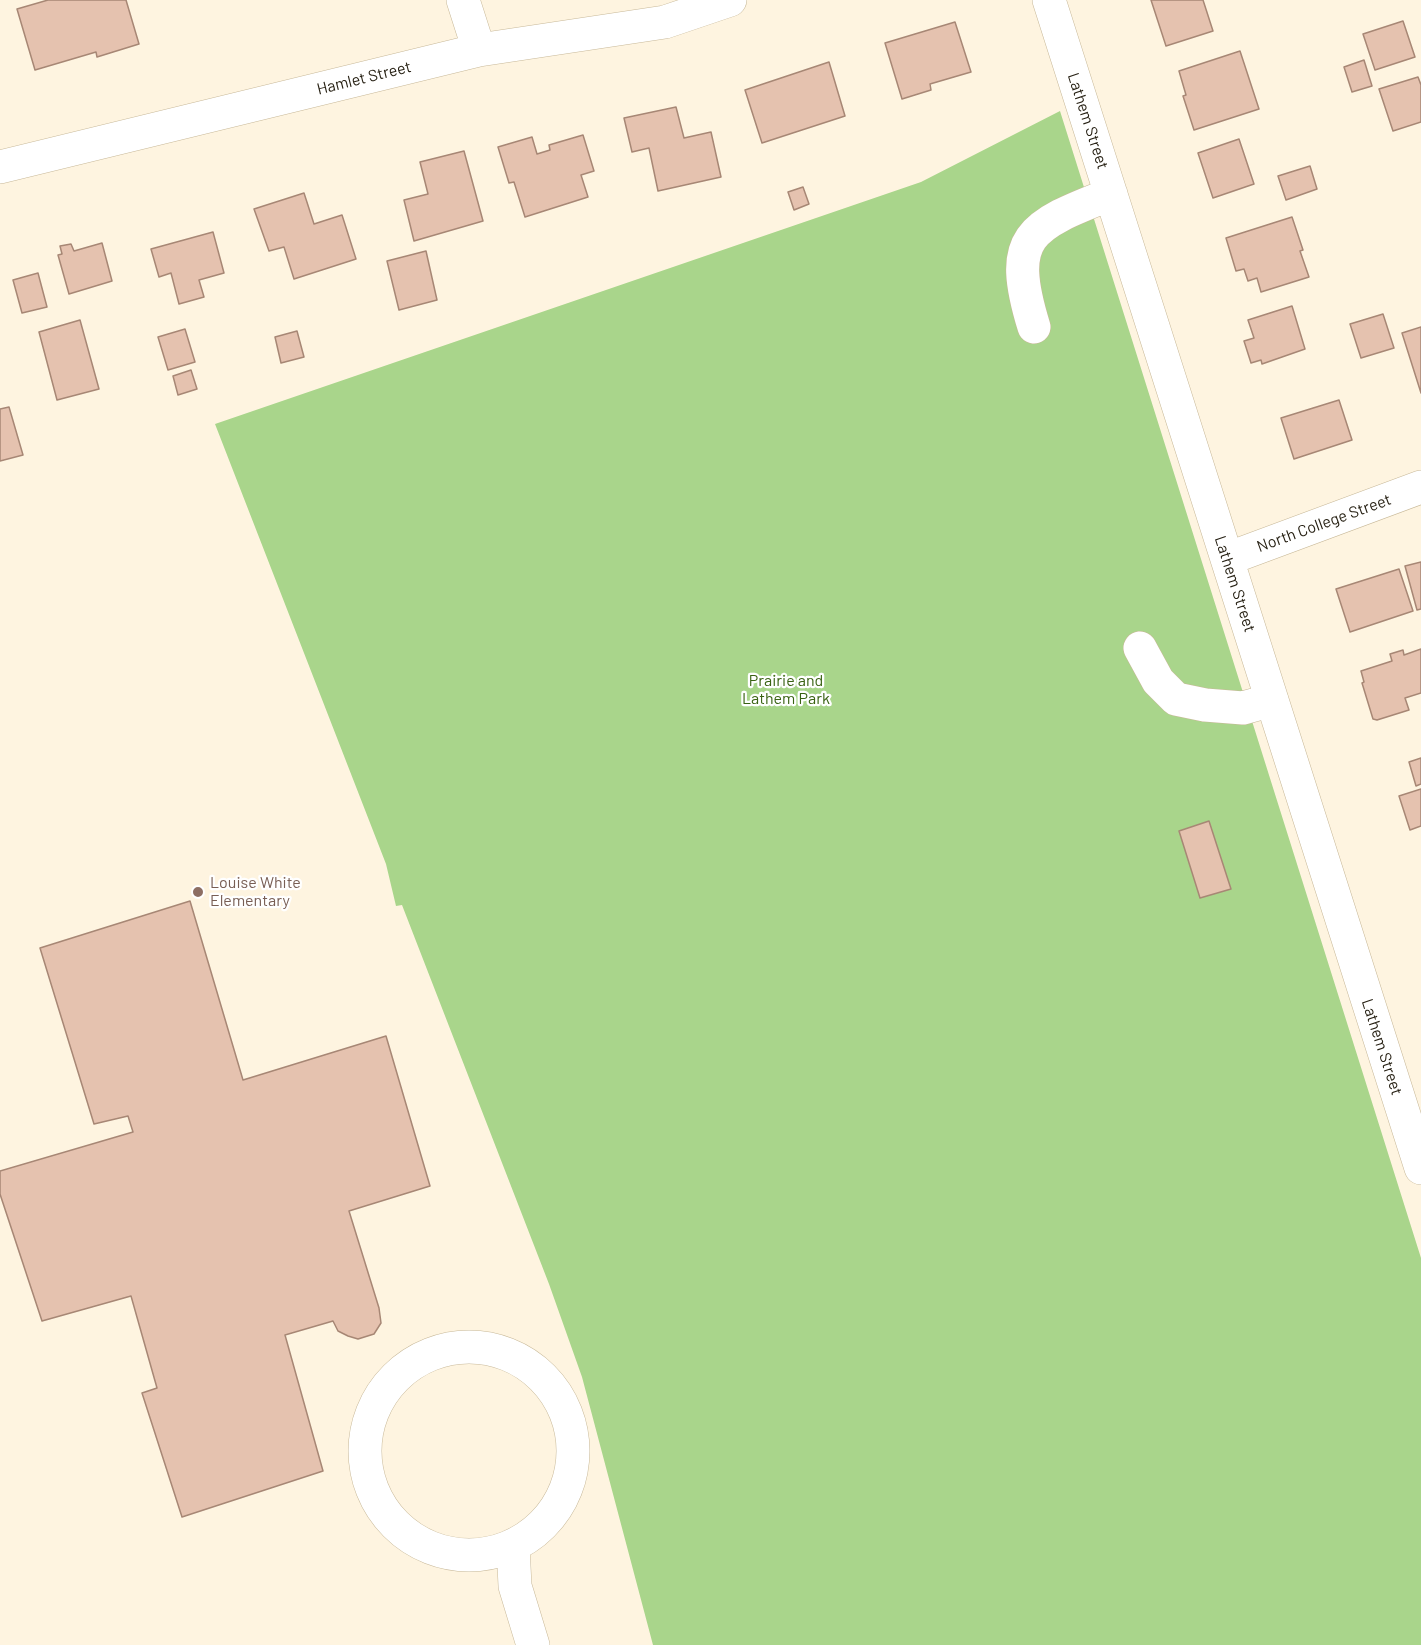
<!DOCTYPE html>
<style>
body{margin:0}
canvas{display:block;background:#fef4e0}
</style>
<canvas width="1421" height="1645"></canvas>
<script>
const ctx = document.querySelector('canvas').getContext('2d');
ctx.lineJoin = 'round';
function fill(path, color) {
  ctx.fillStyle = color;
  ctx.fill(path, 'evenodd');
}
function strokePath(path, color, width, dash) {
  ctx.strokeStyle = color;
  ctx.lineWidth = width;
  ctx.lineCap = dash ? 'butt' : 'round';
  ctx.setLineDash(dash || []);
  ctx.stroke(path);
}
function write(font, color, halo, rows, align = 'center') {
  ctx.font = font + ' Barlow,sans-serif';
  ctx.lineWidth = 4.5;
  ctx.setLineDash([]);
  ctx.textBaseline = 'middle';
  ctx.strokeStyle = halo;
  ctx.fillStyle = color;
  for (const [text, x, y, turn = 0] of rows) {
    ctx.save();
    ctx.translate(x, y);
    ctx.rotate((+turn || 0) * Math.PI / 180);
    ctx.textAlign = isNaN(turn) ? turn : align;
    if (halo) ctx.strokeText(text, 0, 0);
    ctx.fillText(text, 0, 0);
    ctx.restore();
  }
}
fill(new Path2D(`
 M 1060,111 L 1421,1258 L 1421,1645 L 653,1645 L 582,1377 L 549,1284 L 402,905 L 396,906 L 386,864 L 215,424 L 921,182 Z`), '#a9d58b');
const building = new Path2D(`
 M 48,0 L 126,0 L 139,44 L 97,57 L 96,52 L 35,70 L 17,9 Z
 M 1151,0 L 1203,0 L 1213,31 L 1166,46 Z
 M 1403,21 L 1415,57 L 1375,70 L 1363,34 Z
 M 955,22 L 971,72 L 930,84 L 931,90 L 902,99 L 885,43 Z
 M 1240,51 L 1259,109 L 1194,130 L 1183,96 L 1186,95 L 1179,71 Z
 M 1364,60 L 1372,86 L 1352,92 L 1344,67 Z
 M 829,62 L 845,116 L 762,143 L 745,90 Z
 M 1418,77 L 1421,85 L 1421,122 L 1393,131 L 1379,89 Z
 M 676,107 L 684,138 L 711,132 L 721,177 L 658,191 L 649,148 L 632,152 L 624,118 Z
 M 583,135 L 594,171 L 581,175 L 588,197 L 525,217 L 514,182 L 509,183 L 498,147 L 532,137 L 537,154 L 550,150 L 549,145 Z
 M 1239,139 L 1254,184 L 1213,198 L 1198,153 Z
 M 464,151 L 483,221 L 414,241 L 404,200 L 428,194 L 420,162 Z
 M 1310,166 L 1317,189 L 1286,200 L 1278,176 Z
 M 803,187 L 809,204 L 794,210 L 788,192 Z
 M 304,193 L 314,224 L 342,215 L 356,259 L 294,279 L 284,247 L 269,251 L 254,209 Z
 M 1292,217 L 1303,250 L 1300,251 L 1309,277 L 1261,292 L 1257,278 L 1248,281 L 1244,269 L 1236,271 L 1226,238 Z
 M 213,232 L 224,273 L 199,280 L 204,297 L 179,304 L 171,273 L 159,277 L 151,249 Z
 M 102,243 L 112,281 L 69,294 L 58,255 L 62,254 L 60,246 L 71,244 L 74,251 Z
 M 426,251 L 437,300 L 399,310 L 387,261 Z
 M 38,273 L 47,307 L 22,313 L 13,280 Z
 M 1292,306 L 1305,349 L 1262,364 L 1261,360 L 1251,363 L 1244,341 L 1254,338 L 1248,320 Z
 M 1383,314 L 1394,348 L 1361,358 L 1350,324 Z
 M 80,320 L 99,389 L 57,400 L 39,332 Z
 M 1421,327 L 1421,393 L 1402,333 Z
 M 185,329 L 195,362 L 168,370 L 158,337 Z
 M 297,331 L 304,357 L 281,363 L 275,337 Z
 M 191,370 L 197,389 L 178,395 L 173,376 Z
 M 1339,400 L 1352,440 L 1294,459 L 1281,418 Z
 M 9,407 L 23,455 L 0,461 L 0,409 Z
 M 1421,562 L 1421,609 L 1417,610 L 1405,566 Z
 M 1399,569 L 1413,611 L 1350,632 L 1336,589 Z
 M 1421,649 L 1421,693 L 1405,698 L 1409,710 L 1377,720 L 1373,719 L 1362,683 L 1364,682 L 1361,671 L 1392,661 L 1390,654 L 1403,650 L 1404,655 Z
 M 1421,758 L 1421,784 L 1416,786 L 1409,762 Z
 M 1421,789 L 1421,826 L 1410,830 L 1399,796 Z
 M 1209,821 L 1231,889 L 1200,898 L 1179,831 Z
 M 190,901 L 243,1080 L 386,1036 L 430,1186 L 349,1211 L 379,1308 L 381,1323 L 374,1334 L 358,1339 L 348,1336 L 338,1331 L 333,1321 L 285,1335 L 323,1471 L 182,1517 L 142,1393 L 157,1388 L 131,1296 L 42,1321 L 0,1194 L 0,1171 L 133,1132 L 128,1116 L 94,1124 L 40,948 Z`);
fill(building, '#e5c2af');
strokePath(building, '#a78775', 1.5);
const minor = new Path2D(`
 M 463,0 L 479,50
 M 1049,0 L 1421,1168
 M 0,167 L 479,50 L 665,22 L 730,0
 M 1034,327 C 1006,236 1029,226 1111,194
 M 1227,559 L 1421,487
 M 1140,648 L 1158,681 L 1176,699 L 1205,705 L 1243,708 L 1272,700
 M365 1451a104 104 0 1 1 208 0a104 104 0 1 1-208 0Z
 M 513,1546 L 515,1586 L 533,1645`);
strokePath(minor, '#c8b999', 34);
strokePath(minor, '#fff', 33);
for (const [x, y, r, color] of [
 [198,892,6,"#8d6e63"]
]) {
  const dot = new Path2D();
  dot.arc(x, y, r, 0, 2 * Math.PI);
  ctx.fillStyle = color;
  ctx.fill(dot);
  strokePath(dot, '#fff', 2);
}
write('16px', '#272114', '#fff', [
 ["Hamlet Street",364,78,-14],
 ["Lathem Street",1088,121,72],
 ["North College Street",1324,523,-20],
 ["Lathem Street",1235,584,72],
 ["Lathem Street",1382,1047,72]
]);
write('16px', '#396212', '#fff', [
 ["Prairie and",786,681],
 ["Lathem Park",786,699]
]);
write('16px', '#785e54', '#fff', [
 ["Louise White",210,883],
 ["Elementary",210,901]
], 'left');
</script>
